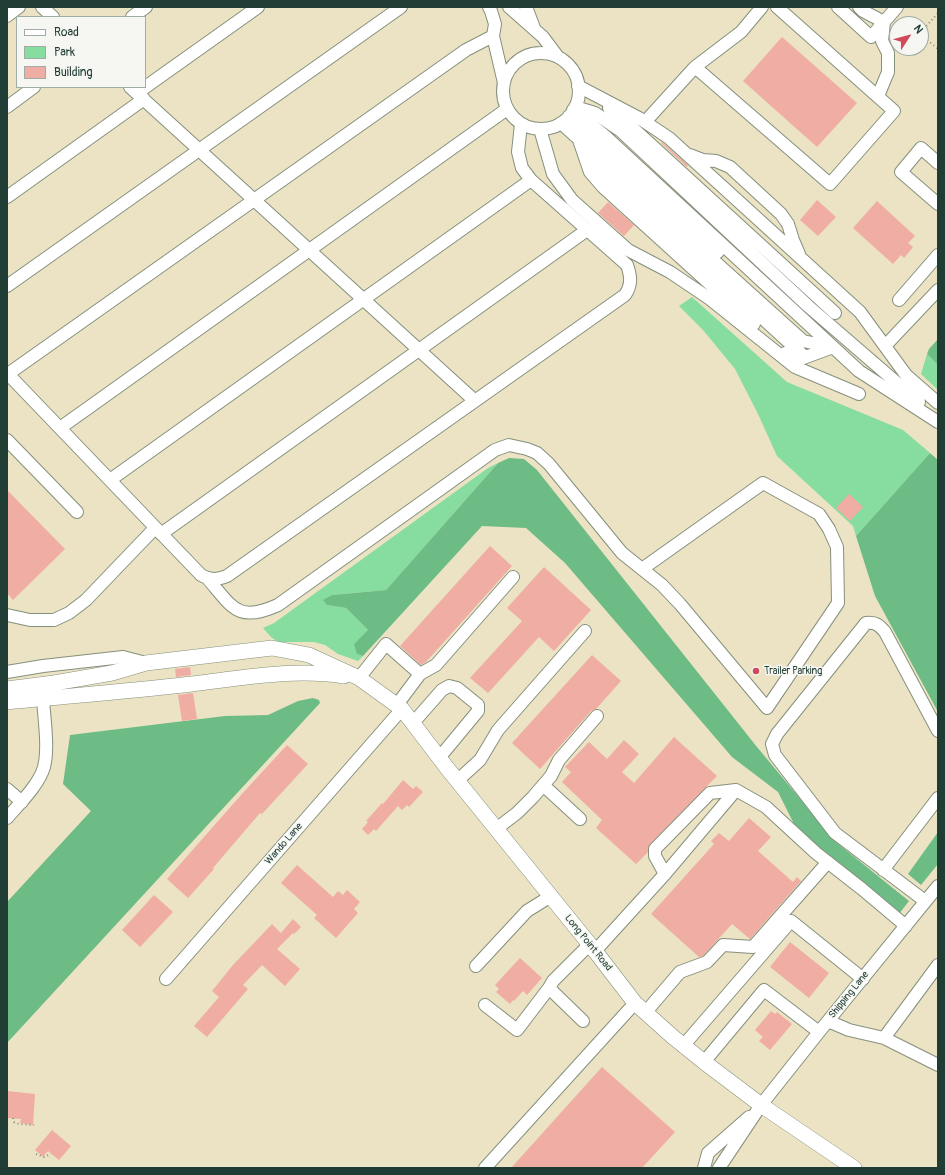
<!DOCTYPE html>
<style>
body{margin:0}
#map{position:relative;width:945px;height:1175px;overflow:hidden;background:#ebe3c4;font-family:Pangolin,sans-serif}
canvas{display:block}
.frame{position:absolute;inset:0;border:8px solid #1f3d34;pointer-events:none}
.legend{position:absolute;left:16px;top:16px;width:130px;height:72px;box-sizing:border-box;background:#f6f6f2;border:1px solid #a0aca6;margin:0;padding:5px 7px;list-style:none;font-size:12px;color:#1f3d34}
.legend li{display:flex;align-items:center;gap:8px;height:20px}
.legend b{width:20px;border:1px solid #a0aca6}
.north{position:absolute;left:889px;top:16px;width:40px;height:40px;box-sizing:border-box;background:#f6f6f2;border:1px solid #a0aca6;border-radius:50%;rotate:54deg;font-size:11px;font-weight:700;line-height:16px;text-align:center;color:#1f3d34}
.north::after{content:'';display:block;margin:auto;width:14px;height:18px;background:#d1495b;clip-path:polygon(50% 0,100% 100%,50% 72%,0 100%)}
</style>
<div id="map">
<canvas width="945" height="1175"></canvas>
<div class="frame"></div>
<ul class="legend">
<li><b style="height:5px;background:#fff"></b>Road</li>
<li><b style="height:11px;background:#87dda0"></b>Park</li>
<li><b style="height:11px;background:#f0ada3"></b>Building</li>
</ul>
<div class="north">N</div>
</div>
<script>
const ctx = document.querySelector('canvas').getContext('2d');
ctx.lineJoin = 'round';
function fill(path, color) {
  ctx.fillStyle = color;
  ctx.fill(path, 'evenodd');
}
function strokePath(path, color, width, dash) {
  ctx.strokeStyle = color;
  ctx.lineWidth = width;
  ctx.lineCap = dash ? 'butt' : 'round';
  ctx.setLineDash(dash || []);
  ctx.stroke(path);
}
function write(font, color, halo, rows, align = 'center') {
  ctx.font = font + ' Pangolin,sans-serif';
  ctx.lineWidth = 3;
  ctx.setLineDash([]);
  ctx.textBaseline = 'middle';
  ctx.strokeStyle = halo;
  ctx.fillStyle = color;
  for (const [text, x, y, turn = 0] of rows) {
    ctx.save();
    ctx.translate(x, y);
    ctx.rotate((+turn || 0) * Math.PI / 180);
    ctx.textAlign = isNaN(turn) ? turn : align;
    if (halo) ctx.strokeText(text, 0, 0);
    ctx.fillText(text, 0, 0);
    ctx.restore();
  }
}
fill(new Path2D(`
 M 692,297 L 787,382 L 903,430 L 930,453 L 856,536 L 853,526 L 777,456 L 758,414 L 735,369 L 703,330 L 679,306 Z
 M 927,354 L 938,365 L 938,390 L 921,374 Z
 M 498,463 L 386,590 L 332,595 L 327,605 L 346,608 L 368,630 L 357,654 L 363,656 L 358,661 L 338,654 L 325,645 L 314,642 L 278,642 L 271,637 L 263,628 L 274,623 L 488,468 Z`), '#87dda0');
fill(new Path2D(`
 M 938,339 L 938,365 L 927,354 L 929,349 Z
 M 930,453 L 938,460 L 938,712 L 875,596 L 856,536 Z
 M 509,458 L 524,459 L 537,470 L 757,747 L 837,843 L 909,901 L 899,914 L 796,828 L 778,792 L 732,757 L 565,563 L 526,528 L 482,526 L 363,656 L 357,654 L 354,644 L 368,630 L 346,608 L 327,605 L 323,600 L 332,595 L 386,590 L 498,463 Z
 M 313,698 L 319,700 L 320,703 L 7,1043 L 7,902 L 91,811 L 63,784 L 70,735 L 225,716 L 268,715 L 298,701 Z
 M 938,832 L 938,864 L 921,885 L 908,874 Z`), '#6dbc86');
fill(new Path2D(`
 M 782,37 L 857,103 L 817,147 L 743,81 Z
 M 662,142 L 688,165 L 687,167 L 661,143 Z
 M 817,200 L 836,217 L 818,236 L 800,220 Z
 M 877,201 L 915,236 L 908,243 L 913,247 L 904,258 L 901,255 L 893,264 L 853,228 Z
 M 608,202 L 634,225 L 624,236 L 598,213 Z
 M 7,490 L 65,549 L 13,600 L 7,593 Z
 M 849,494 L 863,507 L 850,521 L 836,508 Z
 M 490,546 L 512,566 L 426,662 L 421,665 L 400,646 Z
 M 544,567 L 591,610 L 554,651 L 539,637 L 488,693 L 470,678 L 522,621 L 507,608 Z
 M 592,655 L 621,681 L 596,709 L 591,711 L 540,769 L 512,743 Z
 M 190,667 L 191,675 L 176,677 L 175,669 Z
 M 193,693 L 197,719 L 182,721 L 178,695 Z
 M 674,737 L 717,776 L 650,844 L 648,852 L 636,864 L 596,828 L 602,820 L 562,782 L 571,772 L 565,767 L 589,742 L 607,759 L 624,740 L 639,754 L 622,772 L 634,783 Z
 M 287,745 L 308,764 L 262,814 L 260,813 L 213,868 L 214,869 L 188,898 L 167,879 L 241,795 Z
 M 403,780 L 413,789 L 416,786 L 423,792 L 409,807 L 407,805 L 402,810 L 398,806 L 376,831 L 374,829 L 368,835 L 362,829 L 368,822 L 366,821 L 382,803 L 383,804 Z
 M 749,818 L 771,837 L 758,851 L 793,882 L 797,877 L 801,881 L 750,939 L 732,924 L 703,956 L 699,957 L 651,914 L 714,844 L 711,841 L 719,833 L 729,841 Z
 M 297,865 L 333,897 L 338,891 L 343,895 L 347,890 L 360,902 L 354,909 L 358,913 L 336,938 L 314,918 L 317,915 L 281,883 Z
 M 154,895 L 173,912 L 140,947 L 122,930 Z
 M 293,919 L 301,927 L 294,934 L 293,933 L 277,949 L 300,969 L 285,986 L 262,965 L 243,985 L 248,989 L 207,1037 L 194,1026 L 219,997 L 212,991 L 233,965 L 272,924 L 281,933 Z
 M 790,942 L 829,973 L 809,998 L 770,967 Z
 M 520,958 L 542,978 L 527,995 L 523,991 L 514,1001 L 513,1000 L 510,1004 L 496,992 L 499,989 L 495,985 Z
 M 771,1011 L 775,1014 L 777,1012 L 792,1024 L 770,1050 L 759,1041 L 763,1037 L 755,1030 Z
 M 602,1067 L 675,1132 L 642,1168 L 511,1168 Z
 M 7,1091 L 35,1094 L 33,1125 L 20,1123 L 21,1119 L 7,1118 Z
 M 52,1130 L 71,1146 L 59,1160 L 48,1151 L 43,1157 L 35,1150 Z`), '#f0ada3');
const minor = new Path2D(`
 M 42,7 L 53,17
 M 489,7 L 491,11 L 495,24 L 493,36 L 504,83
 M 509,7 L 543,37 L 558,57
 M 526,7 L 534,28
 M 838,7 L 871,37 L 897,7
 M 859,7 L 863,11 L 884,22
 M 7,16 L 19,7
 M 132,17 L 146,7
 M503 91a38 38 0 1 1 76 0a38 38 0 1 1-76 0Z
 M 695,67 L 830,184 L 894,111 L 777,7
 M 578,86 L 639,118 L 669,138 L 860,312 L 906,375 L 938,403
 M 130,87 L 475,401
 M 137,93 L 258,7
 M 878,96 L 888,72 L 888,53 L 882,41 L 884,22
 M 7,107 L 34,87
 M 575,107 L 595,113 L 621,131 L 808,306 L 919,402
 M 609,108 L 625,121 L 835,313
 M 573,110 L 605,136 L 859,371 L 938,422
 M 569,116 L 718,252
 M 645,122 L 695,67 L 741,32 L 762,7
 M 561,123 L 803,341 L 831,347
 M 540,129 L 553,174 L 572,200 L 628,250 L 670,272 L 710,299 L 795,367 L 859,394
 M 579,140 L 590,172 L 603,187 L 754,324
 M 690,155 L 703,160 L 716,161 L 730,167 L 781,214 L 788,224 L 793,240 L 799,254
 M 590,159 L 605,174 L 805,357
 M 938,163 L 921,148 L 901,172 L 938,204
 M 7,197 L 144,99
 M 7,286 L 401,7
 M 899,300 L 938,255
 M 885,346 L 938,290
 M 785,353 L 795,361 L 833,347
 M 7,373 L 201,575 C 210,580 217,580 227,576 L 625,295 C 632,285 631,276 627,265 L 531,180 L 522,168 L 518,152 L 521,124
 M 8,374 L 466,50 L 493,36
 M 60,428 L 507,109
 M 7,440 L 77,512
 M 110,480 L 531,180
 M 161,534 L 587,230
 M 208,579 C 233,608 238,623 278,605 L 495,450 L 509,445 L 527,449 L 537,453 L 549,464 L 622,553 L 662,585 L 680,604 L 767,708 L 838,603 L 837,547 L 829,529 L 819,514 L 763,483 L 642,569
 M 7,615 L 30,620 L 54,620 L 69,613 L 86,600 L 155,528
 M 7,672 L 43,666 L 123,657 L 146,663
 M 420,674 L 436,665 L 513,577
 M 359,678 L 386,644 L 420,674 L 396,706
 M 413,723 L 442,690 L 449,686 L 457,688 L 478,705 L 478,711 L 439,758
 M 457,781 L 480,760 L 498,730 L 585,631
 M 543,785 L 580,819
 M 7,789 L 22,802
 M 7,818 C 19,804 39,785 44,767 C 49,747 44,719 43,698
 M 496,829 L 517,813 L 533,797 L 551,776 L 559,760 L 597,716
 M 883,870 L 938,798
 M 665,874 L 655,856 L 655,849 L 710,793 L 736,790 L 766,807 L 816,853 L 862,889 L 906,926
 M 925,901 L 835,833 L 775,755 L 772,744 L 777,734 L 866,623 C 876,622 879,625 885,632 L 938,731
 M 595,951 L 665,874 L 736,790
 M 476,966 L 527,911 L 551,896
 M 166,979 L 402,709
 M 485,1005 L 517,1030 L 549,988
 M 645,1013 L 680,972 L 707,962 L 723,945 L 753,947 L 828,862
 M 583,1021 L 549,988 L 553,981 L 589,945
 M 828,1021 L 849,1030 L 884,1038 L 938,1065
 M 884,1038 L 938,965
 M 683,1046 L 791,921 L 863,979
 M 704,1062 L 764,990 L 819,1032
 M 485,1168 L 635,1003
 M 704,1168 L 708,1153 L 749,1117
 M 719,1168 L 761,1105 L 819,1032 L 938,886`);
const major = new Path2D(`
 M 7,689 L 54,683 L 112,673 L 146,663 L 272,648 L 309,655 L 359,678 L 402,709 L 447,768 L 595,951 L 635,1003 L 673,1037 L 704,1062 L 761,1105 L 854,1168
 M 7,702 C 69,696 131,691 192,684 C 242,678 294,668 344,676`);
strokePath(minor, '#85907c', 14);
strokePath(major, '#85907c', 16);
strokePath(new Path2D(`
 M 921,32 L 938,13
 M 921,35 L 938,49
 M 13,1118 L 14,1122 L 19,1124 L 34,1125
 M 36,1154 L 44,1157 L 51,1154`), '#85907c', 2, [1, 3]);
strokePath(minor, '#fff', 12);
strokePath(major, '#fff', 15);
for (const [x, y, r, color] of [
 [756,671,4,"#d1495b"]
]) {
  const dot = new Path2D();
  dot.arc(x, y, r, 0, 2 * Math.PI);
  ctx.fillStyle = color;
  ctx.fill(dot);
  strokePath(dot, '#f6f6f2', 1.5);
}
write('10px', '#1f3d34', '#f6f6f2', [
 ["Trailer Parking",764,671]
], 'left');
write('10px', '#1f3d34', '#f6f6f2', [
 ["Wando Lane",284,844,-49],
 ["Long Point Road",588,943,51],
 ["Shipping Lane",849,995,-51]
]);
</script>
